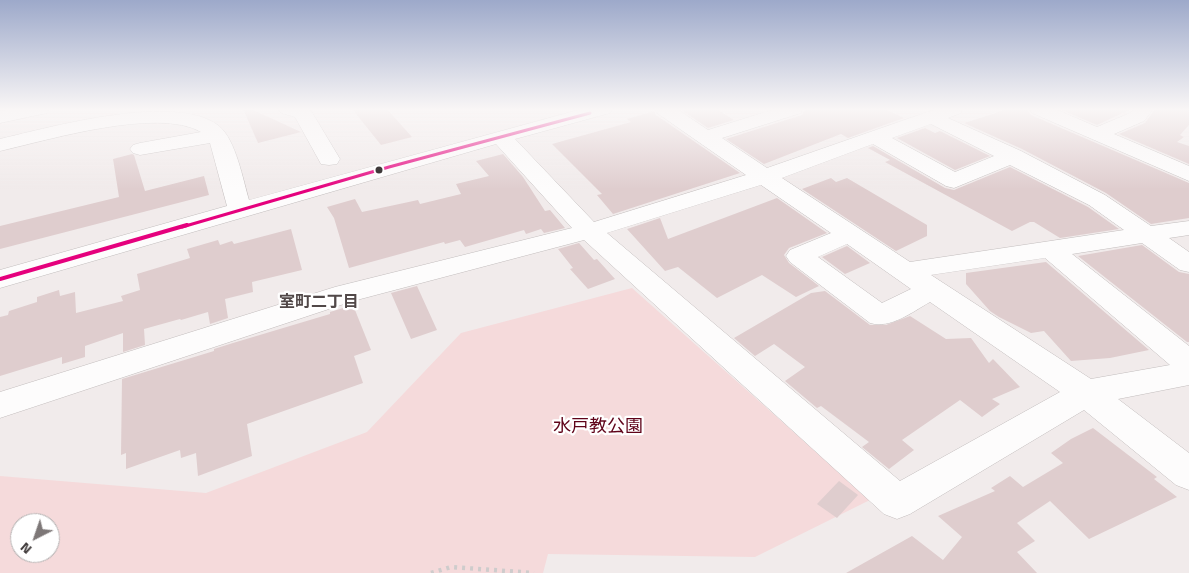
<!DOCTYPE html>
<meta charset="utf-8">
<style>
body{margin:0}
#map{position:relative;width:1189px;height:573px;overflow:hidden;background:#f1ebeb;font-family:"Titillium Web",sans-serif}
canvas{display:block}
.north{position:absolute;left:10px;top:513px;width:50px;height:50px;box-sizing:border-box;background:#fff;border:1px solid #b2b0b0;border-radius:50%;rotate:221deg;font-size:14px;font-weight:700;line-height:20px;text-align:center;color:#3e3939}
.north::after{content:'';display:block;margin:auto;width:18px;height:22px;background:#7d7777;clip-path:polygon(50% 0,100% 100%,50% 72%,0 100%)}
</style>
<div id="map">
<canvas width="1189" height="573"></canvas>
<div class="north">N</div>
</div>
<script>
const ctx = document.querySelector('canvas').getContext('2d');
ctx.lineJoin = 'round';
function fill(path, color) {
  ctx.fillStyle = color;
  ctx.fill(path, 'evenodd');
}
function strokePath(path, color, width, dash) {
  ctx.strokeStyle = color;
  ctx.lineWidth = width;
  ctx.lineCap = dash ? 'butt' : 'round';
  ctx.setLineDash(dash || []);
  ctx.stroke(path);
}
function write(font, color, halo, rows, align = 'center') {
  ctx.font = font + ' "Titillium Web","Noto Sans JP",sans-serif';
  ctx.lineWidth = 4.5;
  ctx.setLineDash([]);
  ctx.textBaseline = 'middle';
  ctx.strokeStyle = halo;
  ctx.fillStyle = color;
  for (const [text, x, y, turn = 0] of rows) {
    ctx.save();
    ctx.translate(x, y);
    ctx.rotate((+turn || 0) * Math.PI / 180);
    ctx.textAlign = isNaN(turn) ? turn : align;
    if (halo) ctx.strokeText(text, 0, 0);
    ctx.fillText(text, 0, 0);
    ctx.restore();
  }
}
fill(new Path2D(`
 M 632,288 L 870,500 L 755,557 L 548,554 L 543,573 L 0,573 L 0,476 L 206,493 L 367,432 L 461,333 ZM 20,523 L 50,523 L 50,553 L 20,553 Z`), '#f5dadb');
fill(new Path2D(`
 M 243,109 L 251,109 L 301,132 L 258,143 Z
 M 352,109 L 387,109 L 412,137 L 381,145 Z
 M 680,109 L 717,109 L 734,120 L 708,128 Z
 M 805,109 L 885,109 L 904,118 L 848,138 L 841,134 L 764,164 L 726,139 L 802,115 Z
 M 1008,109 L 1027,109 L 1031,115 L 1189,183 L 1189,218 L 1151,224 L 1106,193 L 1022,149 L 964,123 Z
 M 1059,109 L 1131,109 L 1097,125 Z
 M 1155,109 L 1189,109 L 1189,125 L 1180,135 L 1184,137 L 1177,142 L 1189,146 L 1189,164 L 1119,134 L 1145,123 Z
 M 654,111 L 656,115 L 740,173 L 613,214 L 597,195 L 602,194 L 552,144 L 631,122 L 627,119 Z
 M 925,128 L 935,133 L 940,131 L 990,156 L 955,170 L 897,138 Z
 M 873,146 L 945,188 L 954,190 L 1010,167 L 1088,207 L 1119,229 L 1060,238 L 1034,222 L 1030,222 L 1012,231 L 885,162 L 890,160 L 868,148 Z
 M 132,154 L 134,155 L 145,191 L 204,176 L 209,195 L 0,249 L 0,226 L 119,197 L 113,159 Z
 M 503,154 L 523,177 L 545,211 L 550,210 L 565,228 L 544,233 L 541,229 L 526,234 L 524,230 L 465,247 L 460,240 L 445,244 L 444,242 L 349,268 L 334,218 L 327,207 L 355,199 L 362,212 L 418,200 L 420,204 L 461,194 L 456,184 L 489,176 L 476,161 Z
 M 831,178 L 836,182 L 847,178 L 927,225 L 927,236 L 896,251 L 802,189 Z
 M 777,198 L 827,233 L 789,248 L 784,255 L 789,263 L 819,286 L 796,297 L 762,275 L 717,298 L 678,267 L 665,271 L 627,229 L 660,218 L 668,239 Z
 M 291,229 L 302,270 L 252,282 L 253,292 L 225,299 L 228,318 L 210,324 L 208,312 L 181,320 L 180,319 L 144,329 L 145,345 L 123,352 L 123,333 L 85,346 L 85,357 L 62,364 L 62,357 L 0,376 L 0,317 L 8,315 L 9,311 L 37,302 L 37,297 L 59,290 L 60,296 L 75,292 L 76,313 L 123,301 L 121,296 L 140,290 L 137,274 L 190,258 L 187,249 L 218,240 L 220,245 L 232,241 L 234,244 Z
 M 579,243 L 594,260 L 597,259 L 615,279 L 588,289 L 570,269 L 573,268 L 558,249 Z
 M 1142,245 L 1179,272 L 1189,274 L 1189,342 L 1187,342 L 1078,256 Z
 M 847,246 L 870,263 L 845,274 L 822,257 Z
 M 1046,262 L 1149,350 L 1110,358 L 1071,361 L 1044,331 L 1031,333 L 999,317 L 990,311 L 966,284 L 966,273 Z
 M 417,286 L 437,330 L 411,339 L 391,293 Z
 M 825,291 L 870,325 L 886,325 L 910,316 L 946,339 L 971,338 L 989,363 L 993,359 L 1020,387 L 992,399 L 1000,404 L 982,417 L 960,400 L 902,440 L 914,450 L 889,469 L 862,447 L 869,442 L 821,406 L 817,408 L 785,381 L 805,367 L 774,344 L 755,356 L 734,338 L 811,293 Z
 M 353,305 L 371,350 L 354,356 L 363,383 L 247,424 L 252,456 L 198,476 L 196,453 L 181,458 L 180,450 L 126,469 L 126,453 L 121,455 L 122,379 L 214,351 L 214,349 L 233,343 L 330,314 L 330,312 Z
 M 1093,428 L 1157,477 L 1154,479 L 1177,497 L 1089,539 L 1050,501 L 1017,523 L 1035,541 L 1017,552 L 1037,573 L 846,573 L 912,536 L 943,560 L 962,537 L 938,516 L 995,491 L 991,488 L 1010,476 L 1023,487 L 1063,463 L 1051,453 L 1071,439 Z
 M 839,481 L 858,495 L 837,518 L 817,504 Z`), '#dfcdce');
const minor = new Path2D(`
 M 12,109 L 50,109 L 47,113 L 0,123 L 0,111 Z
 M 279,109 L 310,109 L 340,159 L 337,164 L 329,165 L 321,164 L 295,117 L 281,113 Z
 M 582,109 L 613,109 L 610,113 L 515,139 L 594,222 L 746,175 L 657,113 L 655,109 L 677,109 L 708,130 L 775,109 L 803,109 L 801,113 L 722,138 L 767,168 L 936,109 L 963,109 L 961,113 L 948,118 L 1021,151 L 1105,195 L 1151,226 L 1189,221 L 1189,235 L 1169,238 L 1189,252 L 1189,272 L 1180,270 L 1142,243 L 1072,254 L 1189,346 L 1189,385 L 1118,399 L 1189,453 L 1189,490 L 1176,485 L 1084,410 L 910,514 L 897,519 L 884,514 L 584,240 L 353,301 L 0,418 L 0,392 L 335,287 L 572,228 L 496,144 L 0,288 L 0,270 L 227,206 L 210,143 L 140,155 L 133,153 L 130,149 L 133,145 L 140,143 L 201,132 C 157,107 49,140 0,151 L 0,139 C 51,127 176,92 219,126 C 236,140 243,180 249,200 ZM 931,124 L 994,156 L 955,172 L 892,138 ZM 873,144 L 946,186 L 954,188 L 1010,165 L 1089,205 L 1124,230 L 910,262 L 782,178 ZM 761,185 L 831,233 L 790,250 L 786,256 L 790,262 L 870,323 C 891,329 912,312 930,302 L 1060,392 L 900,481 L 607,233 ZM 847,244 L 911,289 L 882,303 L 818,257 ZM 1045,258 L 1170,365 L 1091,379 L 931,275 Z
 M 1029,109 L 1055,109 L 1097,127 L 1130,113 L 1134,109 L 1153,109 L 1144,121 L 1114,134 L 1189,166 L 1189,181 L 1032,113 Z`);
strokePath(minor, '#c2bdbd', 1);
strokePath(new Path2D(`
 M 431,573 L 451,567 L 534,573`), '#cecccc', 4.5, [3, 5]);
fill(minor, '#fdfcfc');
strokePath(new Path2D(`
 M 182,227 L 389,167 L 590,113`), '#e5007d', 3);
strokePath(new Path2D(`
 M 0,279 L 187,225`), '#e5007d', 4);
const sky = ctx.createLinearGradient(0, 0, 0, 189);
sky.addColorStop(0, '#9da9ca');
sky.addColorStop(0.58, '#f9f6f6');
sky.addColorStop(1, '#f9f6f600');
ctx.fillStyle = sky;
ctx.fillRect(0, 0, 1189, 189);
for (const [x, y, r, color] of [
 [379,170,4.5,"#3e3939"]
]) {
  const dot = new Path2D();
  dot.arc(x, y, r, 0, 2 * Math.PI);
  ctx.fillStyle = color;
  ctx.fill(dot);
  strokePath(dot, '#fff', 2);
}
write('bold 16px', '#514848', '#fff', [
 ["室町二丁目",319,303]
]);
write('18px', '#5f0319', '#fff', [
 ["水戸教公園",598,428]
]);
</script>
